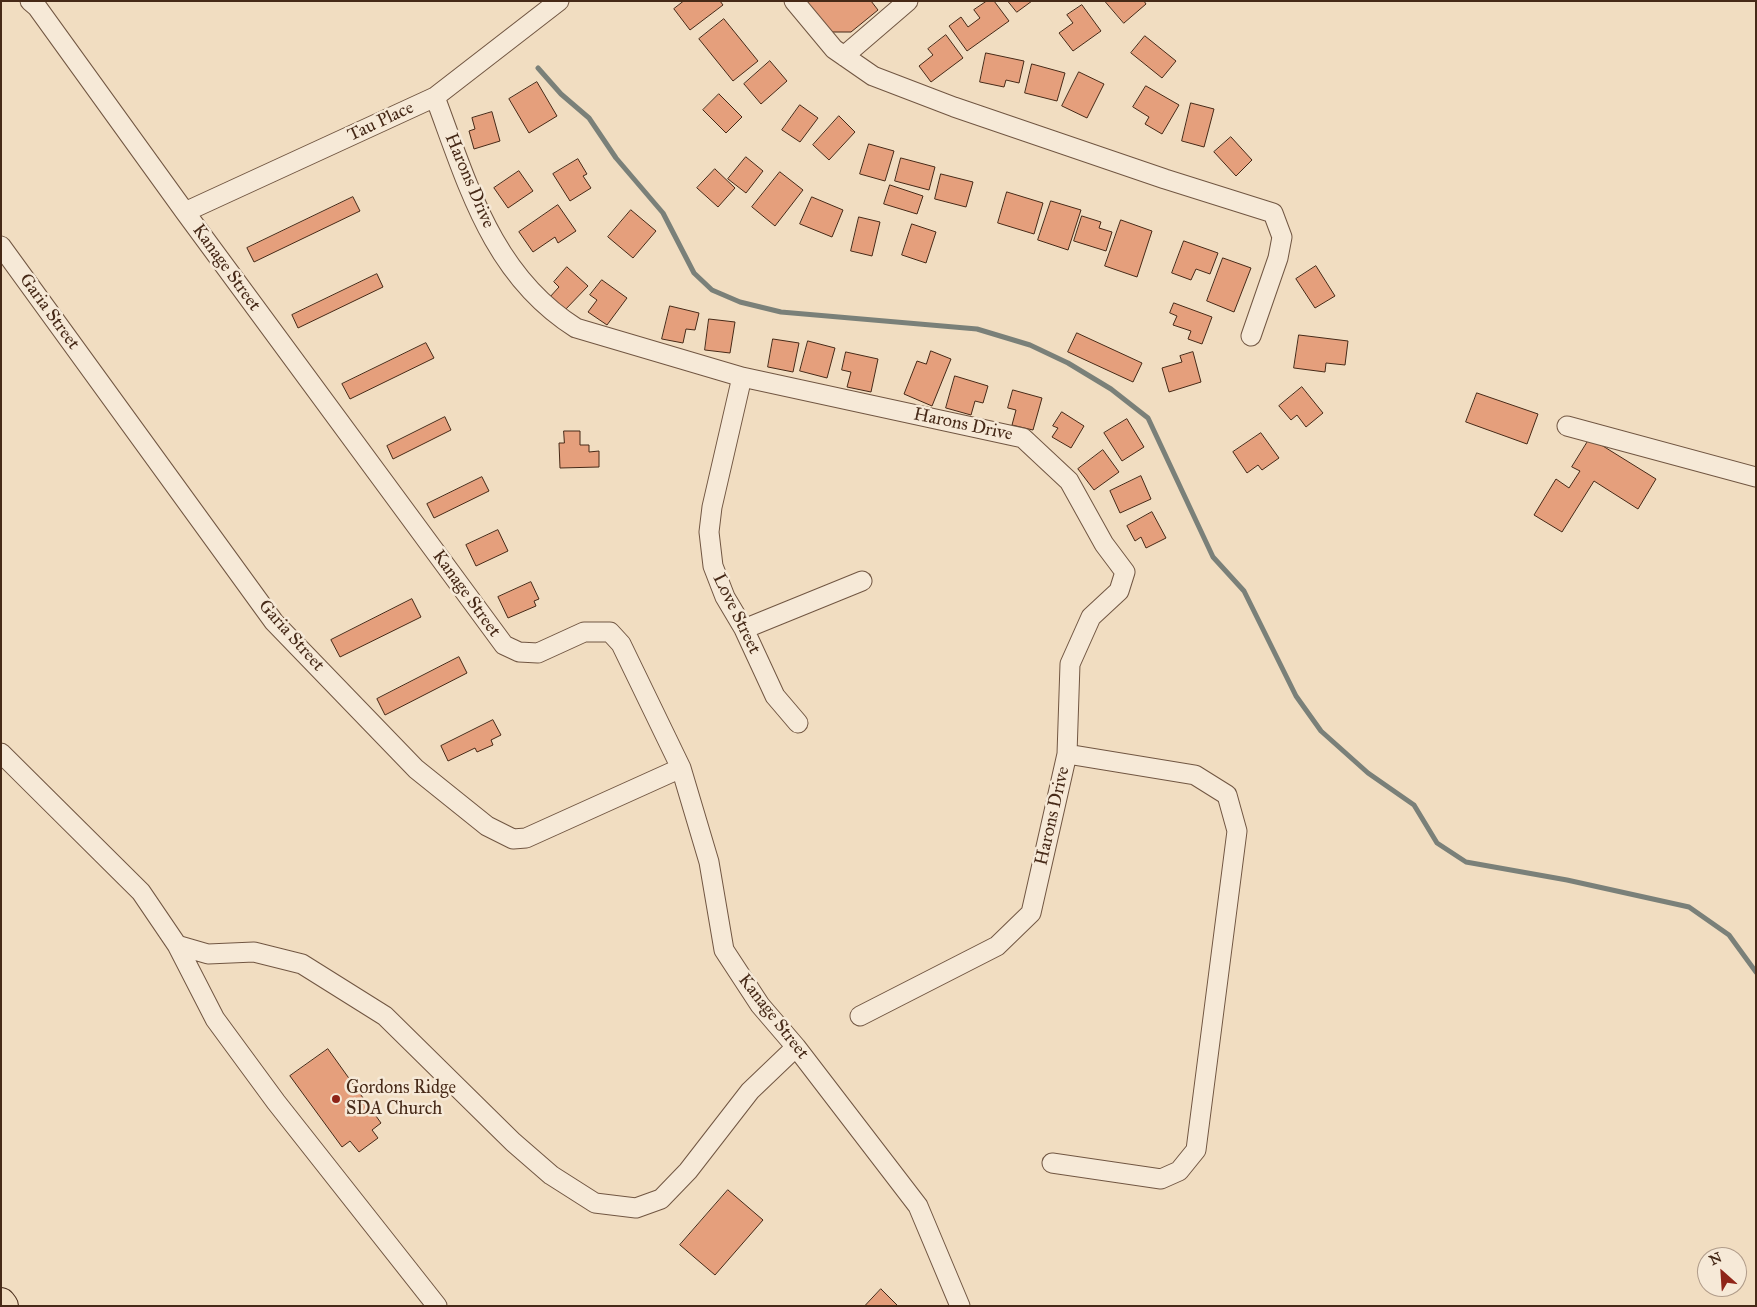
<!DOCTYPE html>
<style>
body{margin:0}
#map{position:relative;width:1757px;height:1307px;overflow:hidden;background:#f1ddc1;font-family:"IM FELL Great Primer",serif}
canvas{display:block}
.frame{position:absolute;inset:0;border:2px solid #462917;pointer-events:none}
.north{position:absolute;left:1697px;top:1247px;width:50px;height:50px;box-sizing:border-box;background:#f6e9d7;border:1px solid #b09c8a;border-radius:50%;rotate:334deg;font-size:14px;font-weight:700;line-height:20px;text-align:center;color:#462917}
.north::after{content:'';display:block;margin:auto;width:18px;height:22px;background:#8f2418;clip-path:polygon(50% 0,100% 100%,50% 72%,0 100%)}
</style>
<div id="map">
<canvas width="1757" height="1307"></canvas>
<div class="frame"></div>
<div class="north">N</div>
</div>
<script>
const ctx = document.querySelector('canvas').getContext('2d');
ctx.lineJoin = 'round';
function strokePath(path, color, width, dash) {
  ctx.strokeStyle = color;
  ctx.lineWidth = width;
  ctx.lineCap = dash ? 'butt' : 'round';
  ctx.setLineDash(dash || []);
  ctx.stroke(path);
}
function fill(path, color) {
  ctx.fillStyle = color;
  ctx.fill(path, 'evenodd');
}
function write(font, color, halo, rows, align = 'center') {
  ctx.font = font + ' "IM FELL Great Primer",serif';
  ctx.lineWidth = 5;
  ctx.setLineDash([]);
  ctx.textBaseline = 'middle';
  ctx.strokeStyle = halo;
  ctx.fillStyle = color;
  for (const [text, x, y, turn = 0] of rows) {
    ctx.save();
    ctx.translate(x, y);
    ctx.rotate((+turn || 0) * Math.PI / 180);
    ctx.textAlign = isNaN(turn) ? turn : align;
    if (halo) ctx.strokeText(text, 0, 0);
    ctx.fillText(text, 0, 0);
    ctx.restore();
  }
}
strokePath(new Path2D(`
 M 538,68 L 561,94 L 589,118 L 616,158 L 663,213 L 694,273 L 712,290 L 740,302 L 781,312 L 977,329 L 1030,345 L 1068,363 L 1111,389 L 1148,418 L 1213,557 L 1244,591 L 1296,696 L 1321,731 L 1368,773 L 1414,805 L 1437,843 L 1466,862 L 1567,880 L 1689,907 L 1729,935 L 1756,972`), '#7a8079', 5);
const building = new Path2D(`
 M 684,1 L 720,1 L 723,5 L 690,30 L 674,9 Z
 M 807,1 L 871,1 L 878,10 L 851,32 L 832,32 Z
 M 987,1 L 994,1 L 1009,21 L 967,51 L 949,26 L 961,17 L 968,27 L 980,18 L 974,10 Z
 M 1008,1 L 1032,1 L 1017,12 Z
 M 1105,1 L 1144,1 L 1146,4 L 1124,23 Z
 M 1082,5 L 1101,31 L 1073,51 L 1059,33 L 1073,23 L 1067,15 Z
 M 724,19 L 758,61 L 733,81 L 699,39 Z
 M 946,35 L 963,58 L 931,82 L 919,66 L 933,55 L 928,49 Z
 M 1145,36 L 1176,61 L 1162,78 L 1131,53 Z
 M 986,53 L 1024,61 L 1019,83 L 1006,80 L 1004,87 L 980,82 Z
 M 770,61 L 787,81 L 761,104 L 744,84 Z
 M 1032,64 L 1065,73 L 1057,101 L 1025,93 Z
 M 1079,72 L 1104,84 L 1087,118 L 1062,106 Z
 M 537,82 L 557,116 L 529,133 L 509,99 Z
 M 1146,86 L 1179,105 L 1162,134 L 1145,124 L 1149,117 L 1133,107 Z
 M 719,94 L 742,117 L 726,133 L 703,110 Z
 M 1191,103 L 1214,109 L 1204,147 L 1182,141 Z
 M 800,105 L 818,118 L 800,142 L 782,130 Z
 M 492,112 L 500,141 L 474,149 L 469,131 L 475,129 L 472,118 Z
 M 839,116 L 855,132 L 829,160 L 813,145 Z
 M 1231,137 L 1252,160 L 1236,176 L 1214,152 Z
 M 869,144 L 894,151 L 885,181 L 860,174 Z
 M 746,157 L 763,171 L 746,193 L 728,179 Z
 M 901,158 L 935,167 L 929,190 L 895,181 Z
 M 578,159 L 587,174 L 583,176 L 591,188 L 570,201 L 553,174 Z
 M 715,169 L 735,188 L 718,207 L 697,188 Z
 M 519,171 L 533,191 L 508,208 L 494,188 Z
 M 780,172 L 803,190 L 775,226 L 752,207 Z
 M 941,174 L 973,182 L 966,207 L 935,199 Z
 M 890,185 L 923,196 L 917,214 L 884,204 Z
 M 1007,192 L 1043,203 L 1034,234 L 998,223 Z
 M 353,197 L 360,211 L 254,262 L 247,248 Z
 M 812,197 L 843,210 L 832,237 L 800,224 Z
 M 1051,201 L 1081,210 L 1068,250 L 1038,240 Z
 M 558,205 L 576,231 L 558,243 L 555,237 L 533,252 L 519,232 Z
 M 631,210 L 656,231 L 633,258 L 608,237 Z
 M 1082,216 L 1101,222 L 1099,228 L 1112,232 L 1106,251 L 1074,241 Z
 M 859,217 L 880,222 L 872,256 L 851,251 Z
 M 1121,220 L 1152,231 L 1137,277 L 1105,266 Z
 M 912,224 L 936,232 L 926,263 L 902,255 Z
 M 1184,241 L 1218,253 L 1210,274 L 1196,269 L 1191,280 L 1172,273 Z
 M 1223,258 L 1251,268 L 1234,312 L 1207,301 Z
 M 1316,266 L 1335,296 L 1315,308 L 1296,279 Z
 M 567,267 L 588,286 L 564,311 L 549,298 L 559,287 L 554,282 Z
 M 377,274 L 383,287 L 298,328 L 292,315 Z
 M 602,280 L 627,298 L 607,325 L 588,312 L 597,300 L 590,295 Z
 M 1174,303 L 1212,317 L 1202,344 L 1188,339 L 1191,331 L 1173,325 L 1177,316 L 1170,313 Z
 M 670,306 L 699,313 L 695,330 L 686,329 L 683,343 L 662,339 Z
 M 709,319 L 735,322 L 730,353 L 705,350 Z
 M 1077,333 L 1142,363 L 1133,382 L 1068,352 Z
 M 1299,335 L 1348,341 L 1345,365 L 1326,363 L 1325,372 L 1294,368 Z
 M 773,339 L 799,343 L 793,372 L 768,367 Z
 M 808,341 L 835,348 L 827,378 L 800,371 Z
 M 426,343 L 434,358 L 350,399 L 342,384 Z
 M 931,351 L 951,359 L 932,406 L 904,394 L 917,361 L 926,364 Z
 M 846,352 L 878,359 L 871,392 L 847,387 L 851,372 L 842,370 Z
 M 1193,352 L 1201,382 L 1169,392 L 1162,368 L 1182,362 L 1180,356 Z
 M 955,376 L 988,386 L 983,403 L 975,401 L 971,415 L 946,408 Z
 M 1302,387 L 1323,413 L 1306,427 L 1297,415 L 1291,420 L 1279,406 Z
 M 1013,390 L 1042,398 L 1033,430 L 1012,425 L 1016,410 L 1008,408 Z
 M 1477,393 L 1538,414 L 1527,444 L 1466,422 Z
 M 1062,412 L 1084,426 L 1071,448 L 1052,437 L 1058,428 L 1053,426 Z
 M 445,417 L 451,430 L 393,459 L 387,446 Z
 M 1127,419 L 1144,447 L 1122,461 L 1104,433 Z
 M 564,431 L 580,431 L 580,445 L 589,445 L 589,452 L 599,451 L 599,467 L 560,468 L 559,443 L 564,443 Z
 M 1261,433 L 1279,458 L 1262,470 L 1258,465 L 1247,473 L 1233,452 Z
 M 1590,438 L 1656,479 L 1638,509 L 1594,481 L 1562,532 L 1534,515 L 1556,479 L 1569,488 L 1580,471 L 1572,467 Z
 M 1103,450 L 1119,472 L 1094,490 L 1078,469 Z
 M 1141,476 L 1151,499 L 1120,513 L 1110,491 Z
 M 482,477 L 489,491 L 434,518 L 427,504 Z
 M 1152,512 L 1166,538 L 1146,548 L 1141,537 L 1135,541 L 1127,526 Z
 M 498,530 L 508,551 L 476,566 L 466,545 Z
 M 531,582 L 539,599 L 534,601 L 536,606 L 508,618 L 498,597 Z
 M 412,599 L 421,617 L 340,657 L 331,640 Z
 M 459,657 L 467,673 L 385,715 L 377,699 Z
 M 493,720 L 501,735 L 491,740 L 493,745 L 477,752 L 475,748 L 448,761 L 441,746 Z
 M 328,1049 L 381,1123 L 372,1130 L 378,1138 L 359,1152 L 350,1141 L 342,1147 L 290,1076 Z
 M 728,1190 L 763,1220 L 715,1275 L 680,1245 Z
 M 881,1289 L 898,1306 L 865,1306 Z`);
fill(building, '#e59f7c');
strokePath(building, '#462917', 1);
const street = new Path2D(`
 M 30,1 L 37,7 L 185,212 L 504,645 L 519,652 L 538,653 L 584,632 L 610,632 L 621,644 L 681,768 L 709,862 L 724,950 L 760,1005 L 796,1047 L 918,1206 L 960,1306
 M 794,1 L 834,49 L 873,76 L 954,107 L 1165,179 L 1273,213 L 1282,237 L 1278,258 L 1251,336
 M 844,56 L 908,1
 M 435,97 C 468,185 492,275 576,328 L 742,377 L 1023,438 L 1069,481 L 1104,544 L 1125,572 L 1119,591 L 1091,617 L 1070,664 L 1067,754 L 1031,913 L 997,946 L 860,1016
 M 185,212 L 435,97 L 559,1
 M 1,246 L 274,622 L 416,769 L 487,826 L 513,839 L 526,838 L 681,768
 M 742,377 L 712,507 L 709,532 L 713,566 L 725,597 L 744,629 L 775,696 L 798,723
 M 1567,426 L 1756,477
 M 744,629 L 862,581
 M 1,753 L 141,892 L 177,945 L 215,1019 L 276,1102 L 437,1306
 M 177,945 L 208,954 L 254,952 L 302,964 L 385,1016 L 513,1142 L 551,1175 L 595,1203 L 636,1208 L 661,1199 L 688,1171 L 750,1091 L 796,1047
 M 1052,1163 L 1161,1179 L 1179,1171 L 1196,1150 L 1237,831 L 1227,795 L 1195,775 L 1067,754`);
const highway = new Path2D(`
 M 1,1302 L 4,1306`);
strokePath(street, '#715642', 21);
strokePath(highway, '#462917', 30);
strokePath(street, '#f6e9d7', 19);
strokePath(highway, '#f1ddc1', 28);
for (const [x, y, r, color] of [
 [336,1099,5,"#8f2418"]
]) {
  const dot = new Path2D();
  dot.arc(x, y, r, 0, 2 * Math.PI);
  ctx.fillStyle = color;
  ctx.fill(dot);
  strokePath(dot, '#f6e9d7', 2);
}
write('18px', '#462917', '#f6e9d7', [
 ["Tau Place",381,122,-25],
 ["Harons Drive",469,181,67],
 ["Kanage Street",226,268,54],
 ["Garia Street",49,312,54],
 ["Harons Drive",963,425,12],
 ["Kanage Street",466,594,54],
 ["Love Street",736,614,64],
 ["Garia Street",291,636,48],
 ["Harons Drive",1053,816,-77],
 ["Kanage Street",773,1017,52]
]);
write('18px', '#462917', '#f6e9d7', [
 ["Gordons Ridge",346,1089],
 ["SDA Church",346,1110]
], 'left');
</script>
